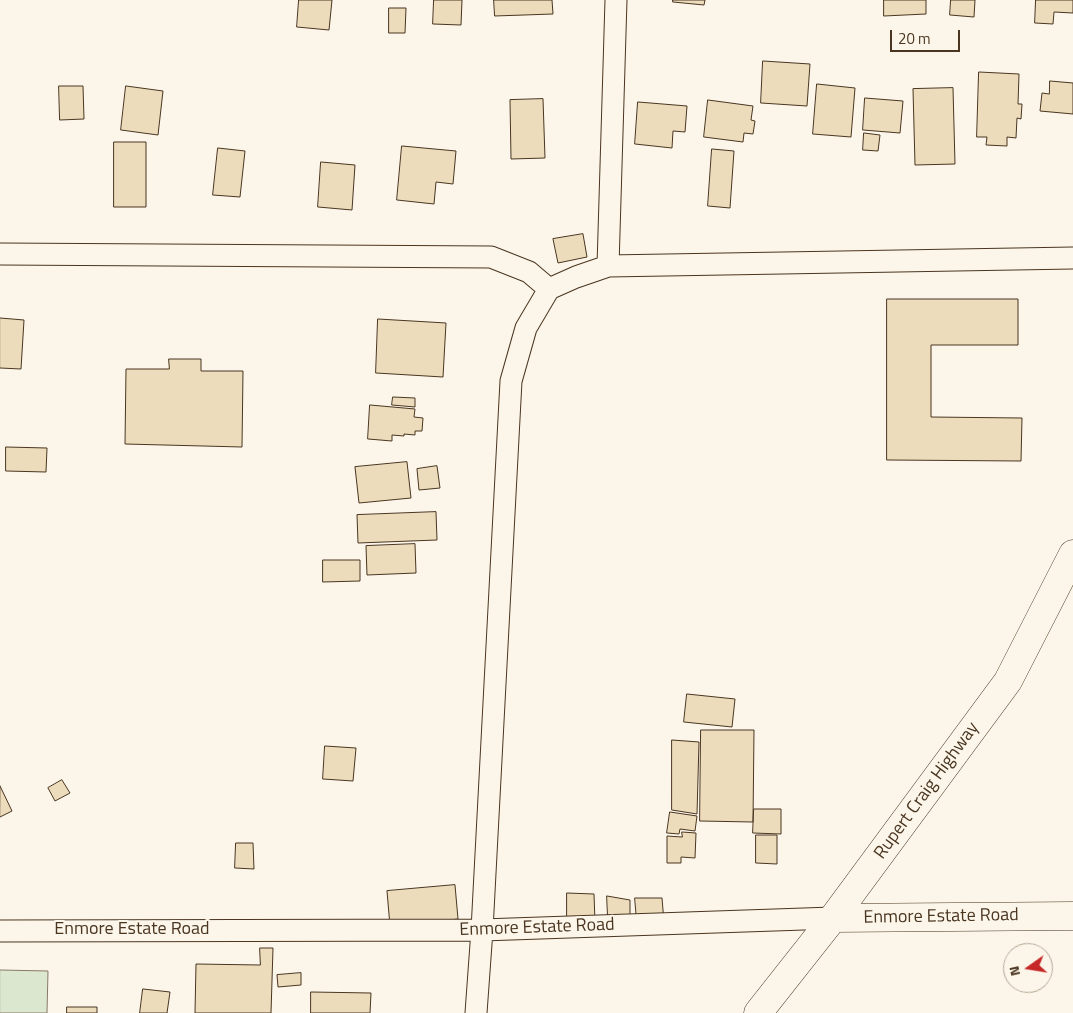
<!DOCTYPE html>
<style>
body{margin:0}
#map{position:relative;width:1073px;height:1013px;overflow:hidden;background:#fbf6e9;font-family:"Titillium Web",sans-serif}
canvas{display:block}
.north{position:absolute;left:1003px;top:943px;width:50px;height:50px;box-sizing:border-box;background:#fbf6e9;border:1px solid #b4a999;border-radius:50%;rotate:257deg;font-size:14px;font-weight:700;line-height:20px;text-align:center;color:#4a3520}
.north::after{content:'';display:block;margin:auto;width:18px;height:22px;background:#c62828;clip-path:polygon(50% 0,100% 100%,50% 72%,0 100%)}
.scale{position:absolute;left:890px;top:30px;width:70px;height:22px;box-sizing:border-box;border:2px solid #4a3520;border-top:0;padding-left:6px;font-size:15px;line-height:18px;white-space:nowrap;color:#4a3520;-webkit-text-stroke:4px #fbf6e9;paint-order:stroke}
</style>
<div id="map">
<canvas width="1073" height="1013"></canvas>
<div class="north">N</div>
<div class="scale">20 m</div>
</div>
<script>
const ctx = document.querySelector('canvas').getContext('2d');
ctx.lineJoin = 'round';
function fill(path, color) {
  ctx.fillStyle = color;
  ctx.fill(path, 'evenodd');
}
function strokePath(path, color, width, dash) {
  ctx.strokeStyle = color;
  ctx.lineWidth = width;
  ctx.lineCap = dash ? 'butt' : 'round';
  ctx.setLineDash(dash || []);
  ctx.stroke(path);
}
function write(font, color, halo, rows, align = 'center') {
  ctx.font = font + ' "Titillium Web",sans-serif';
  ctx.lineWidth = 4;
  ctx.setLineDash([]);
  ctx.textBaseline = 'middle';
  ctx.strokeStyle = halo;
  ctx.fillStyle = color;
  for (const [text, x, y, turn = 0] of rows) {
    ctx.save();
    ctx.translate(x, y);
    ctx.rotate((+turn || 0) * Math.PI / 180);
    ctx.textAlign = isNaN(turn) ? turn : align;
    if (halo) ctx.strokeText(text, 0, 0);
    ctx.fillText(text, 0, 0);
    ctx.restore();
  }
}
const green = new Path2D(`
 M 0,970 L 48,971 L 47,1013 L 0,1013 Z`);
fill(green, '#dce7d0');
strokePath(green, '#887966', 1);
const building = new Path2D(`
 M 299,0 L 332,0 L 329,30 L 297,27 Z
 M 434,0 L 462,0 L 461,25 L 433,24 Z
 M 494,0 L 552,0 L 553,14 L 495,16 Z
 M 673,0 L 705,0 L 704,5 L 673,2 Z
 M 884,0 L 926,0 L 926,14 L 884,16 Z
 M 951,0 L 975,0 L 974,17 L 950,15 Z
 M 1036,0 L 1073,0 L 1073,13 L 1054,12 L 1053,24 L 1035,23 Z
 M 389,8 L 406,8 L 405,33 L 389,33 Z
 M 763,61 L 810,64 L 807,106 L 761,103 Z
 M 979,72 L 1019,74 L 1018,104 L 1022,104 L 1021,119 L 1017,118 L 1016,138 L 1007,137 L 1007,146 L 986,145 L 987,137 L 977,137 Z
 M 1050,81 L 1073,83 L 1073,114 L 1040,111 L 1042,93 L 1049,94 Z
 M 817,84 L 855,88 L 851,137 L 813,134 Z
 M 59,86 L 83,86 L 84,119 L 60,120 Z
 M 126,86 L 163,91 L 158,135 L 121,130 Z
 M 953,88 L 955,164 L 915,165 L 913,89 Z
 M 865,98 L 903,101 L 900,133 L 863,130 Z
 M 543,99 L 545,158 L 511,159 L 510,100 Z
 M 708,100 L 753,106 L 751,120 L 755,121 L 753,134 L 744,133 L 743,142 L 704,137 Z
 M 638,102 L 687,106 L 685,132 L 673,131 L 672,148 L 635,144 Z
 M 864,133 L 880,135 L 878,151 L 863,150 Z
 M 114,142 L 146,142 L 146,207 L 114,207 Z
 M 402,146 L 456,151 L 453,184 L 436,182 L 434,204 L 397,200 Z
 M 218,148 L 245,151 L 240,197 L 213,195 Z
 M 712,149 L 734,151 L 730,208 L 708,206 Z
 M 321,162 L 355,165 L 352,210 L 318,207 Z
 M 583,234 L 587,257 L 558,263 L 553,239 Z
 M 887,299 L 1018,299 L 1018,345 L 931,345 L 931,417 L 1022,418 L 1021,461 L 887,460 Z
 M 0,318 L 24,320 L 21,369 L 0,368 Z
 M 378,319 L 446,323 L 443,377 L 376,373 Z
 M 169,359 L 201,359 L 201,371 L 243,371 L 242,447 L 125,444 L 126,369 L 169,369 Z
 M 393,397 L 415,398 L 415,407 L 392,405 Z
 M 370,405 L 415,409 L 414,417 L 423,418 L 422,431 L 415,431 L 415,435 L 404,434 L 404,436 L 392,435 L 392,441 L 368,439 Z
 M 6,447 L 47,448 L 46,472 L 6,471 Z
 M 407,462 L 411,498 L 359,503 L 355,467 Z
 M 437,466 L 440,488 L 419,490 L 417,469 Z
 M 436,512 L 437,540 L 358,543 L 357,515 Z
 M 415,544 L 416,573 L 367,575 L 366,546 Z
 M 323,560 L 360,560 L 360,581 L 323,582 Z
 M 687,694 L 735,699 L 732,727 L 684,722 Z
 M 701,730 L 754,730 L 753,822 L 700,821 Z
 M 672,740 L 699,742 L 697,814 L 672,810 Z
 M 325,746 L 356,748 L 353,781 L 323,779 Z
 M 62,780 L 70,793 L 55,801 L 48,788 Z
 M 0,786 L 12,811 L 0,817 Z
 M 754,809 L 781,809 L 781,834 L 753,833 Z
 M 670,812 L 697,816 L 695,831 L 680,829 L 679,834 L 667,833 Z
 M 682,832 L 696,833 L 695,858 L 681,857 L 681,863 L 667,863 L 667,836 L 682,837 Z
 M 756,835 L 777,835 L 777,864 L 756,863 Z
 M 236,843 L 253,843 L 254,869 L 235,868 Z
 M 455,885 L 458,919 L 390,926 L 387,891 Z
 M 567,893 L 594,894 L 595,922 L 567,921 Z
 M 607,896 L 630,900 L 630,921 L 608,918 Z
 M 635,898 L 662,898 L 664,922 L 637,921 Z
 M 260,948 L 273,948 L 271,1013 L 195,1013 L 196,964 L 260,965 Z
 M 301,973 L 301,985 L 278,987 L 277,975 Z
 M 143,989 L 170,992 L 167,1013 L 140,1013 Z
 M 311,992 L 371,993 L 370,1013 L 311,1013 Z
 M 67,1007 L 97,1007 L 97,1013 L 67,1013 Z`);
fill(building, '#ecdcbc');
strokePath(building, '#4a3520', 1);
const minor = new Path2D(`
 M 0,254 L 491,257 L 529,272 L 549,289
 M 608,266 L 616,0
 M 0,931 L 482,930 L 833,918
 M 476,1013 L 482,930 L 511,381 L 526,328 L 549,289 L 576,277 L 608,266 L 1073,258`);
const secondary = new Path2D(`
 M 833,918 L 1073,916`);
const primary = new Path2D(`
 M 758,1013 L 833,918 L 1008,681 L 1073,554`);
strokePath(minor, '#4a3520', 23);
strokePath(secondary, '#4a3520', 29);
strokePath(primary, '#4a3520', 29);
strokePath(minor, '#fbf6e9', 21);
strokePath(secondary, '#fbf6e9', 28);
strokePath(primary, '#fbf6e9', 28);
write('18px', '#4a3520', '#fbf6e9', [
 ["Rupert Craig Highway",927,791,-54],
 ["Enmore Estate Road",941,917,-1],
 ["Enmore Estate Road",537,928,-2],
 ["Enmore Estate Road",132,930]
]);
</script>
